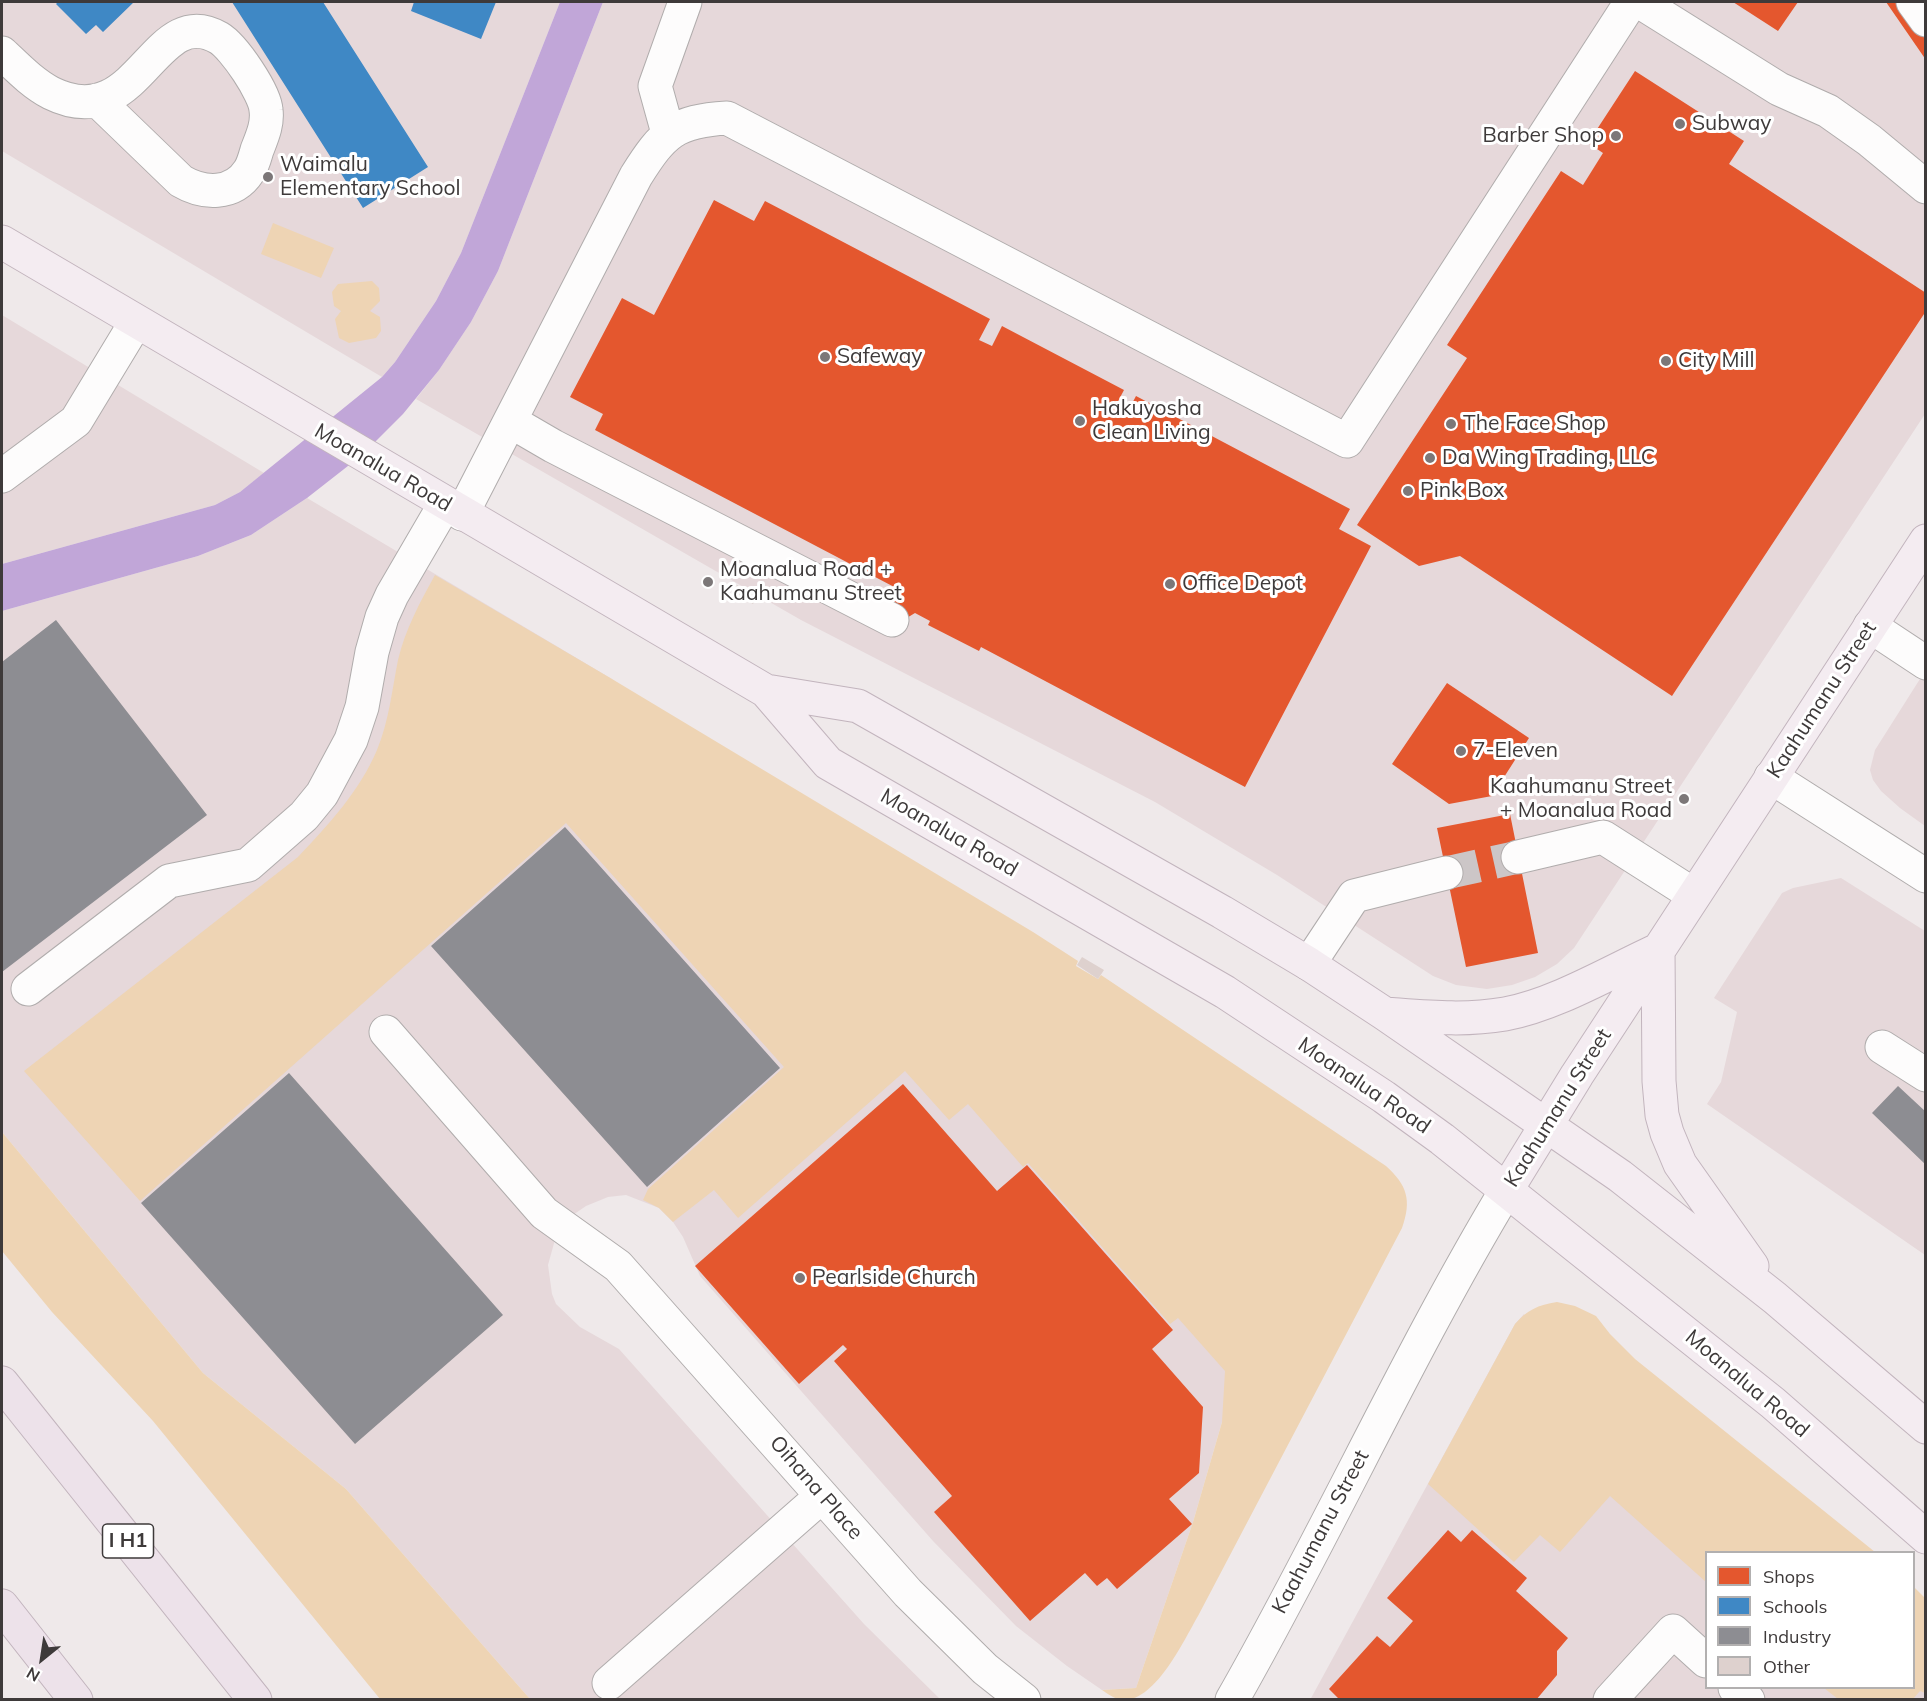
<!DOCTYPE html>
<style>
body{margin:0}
#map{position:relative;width:1927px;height:1701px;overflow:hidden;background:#efe9ea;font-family:Mulish,sans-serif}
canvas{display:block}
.frame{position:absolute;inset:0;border:3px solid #3e3a3a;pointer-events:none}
.legend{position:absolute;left:1705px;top:1551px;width:210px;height:138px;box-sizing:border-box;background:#fff;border:2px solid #b2b0b0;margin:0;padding:8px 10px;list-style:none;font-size:18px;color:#3e3a3a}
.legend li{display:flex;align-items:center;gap:12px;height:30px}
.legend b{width:30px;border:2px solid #b2b0b0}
.north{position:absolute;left:12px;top:1629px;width:60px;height:60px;-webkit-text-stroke:4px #fff;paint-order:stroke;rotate:210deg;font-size:16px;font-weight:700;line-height:24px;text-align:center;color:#3e3a3a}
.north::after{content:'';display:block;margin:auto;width:21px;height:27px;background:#3e3a3a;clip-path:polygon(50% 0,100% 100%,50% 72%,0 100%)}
</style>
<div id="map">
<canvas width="1927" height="1701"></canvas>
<div class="frame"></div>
<ul class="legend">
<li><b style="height:16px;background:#e4572e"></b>Shops</li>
<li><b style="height:16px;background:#3f88c5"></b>Schools</li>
<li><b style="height:16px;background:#8d8d92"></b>Industry</li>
<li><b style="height:16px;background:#ded1ce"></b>Other</li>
</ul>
<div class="north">N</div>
</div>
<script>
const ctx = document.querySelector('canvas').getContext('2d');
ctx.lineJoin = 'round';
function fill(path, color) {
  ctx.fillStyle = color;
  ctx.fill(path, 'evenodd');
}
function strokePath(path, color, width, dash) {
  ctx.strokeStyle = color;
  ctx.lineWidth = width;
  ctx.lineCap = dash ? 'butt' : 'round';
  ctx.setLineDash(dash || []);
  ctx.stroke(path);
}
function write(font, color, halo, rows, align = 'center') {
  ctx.font = font + ' Mulish,sans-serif';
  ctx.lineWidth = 6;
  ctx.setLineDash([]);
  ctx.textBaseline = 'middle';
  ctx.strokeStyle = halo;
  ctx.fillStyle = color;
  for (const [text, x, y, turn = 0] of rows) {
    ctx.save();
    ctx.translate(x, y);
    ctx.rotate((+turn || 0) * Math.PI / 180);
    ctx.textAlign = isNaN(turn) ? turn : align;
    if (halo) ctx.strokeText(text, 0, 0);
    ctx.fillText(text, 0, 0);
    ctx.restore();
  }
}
fill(new Path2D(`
 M 2,2 L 560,2 L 461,253 L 436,301 L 395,362 L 382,377 L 2,151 Z
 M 603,2 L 1925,2 L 1925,414 L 1574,948 L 1557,964 L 1535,977 L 1512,985 L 1487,989 L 1456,985 L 1433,976 L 1277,875 L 1155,802 L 801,620 L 416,399 L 439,370 L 471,322 L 498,271 Z
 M 2,315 L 264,473 L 240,492 L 215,505 L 2,564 Z
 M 307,498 L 612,679 L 1299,1199 L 1222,1422 L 1193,1522 L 1136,1688 L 1102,1690 L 1067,1666 L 1016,1626 L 933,1541 L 700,1276 L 683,1237 L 673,1222 L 659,1208 L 626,1195 L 608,1197 L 586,1206 L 567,1219 L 556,1236 L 548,1265 L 552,1294 L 556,1304 L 580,1327 L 619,1349 L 864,1624 L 940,1699 L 530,1699 L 346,1489 L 203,1373 L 2,1132 L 2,611 L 198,556 L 251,535 Z
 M 1925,671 L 1925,826 L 1900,808 L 1881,791 L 1873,780 L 1870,770 L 1875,750 Z
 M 1841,878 L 1925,931 L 1925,1255 L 1707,1104 L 1721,1082 L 1737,1012 L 1714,998 L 1782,893 L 1793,888 Z
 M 1524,1314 L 1553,1390 L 1706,1552 L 1706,1688 L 1914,1688 L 1926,1693 L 1925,1700 L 1310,1700 L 1515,1324 Z`), '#e6d8da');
fill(new Path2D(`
 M 273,223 L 334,248 L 321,278 L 261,254 Z
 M 372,281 L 379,288 L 380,301 L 370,311 L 380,317 L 381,331 L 376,338 L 349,343 L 339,338 L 335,319 L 341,311 L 334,306 L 332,292 L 338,284 Z
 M 435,575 L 612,679 L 1033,932 L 1078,961 L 1076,966 L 1098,979 L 1101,975 L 1386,1166 C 1407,1185 1412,1200 1402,1228 L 1198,1616 C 1184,1640 1156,1701 1123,1700 C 1115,1699 1109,1695 1102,1690 L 1136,1688 L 1193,1522 L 1222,1422 L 1225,1371 L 1178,1318 L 1170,1324 L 1028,1163 L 1023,1167 L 968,1104 L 949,1120 L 905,1071 L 738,1218 L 714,1190 L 673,1222 L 659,1208 L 643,1200 L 648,1189 L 784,1067 L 566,823 L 140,1201 L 24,1071 L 298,857 C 329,824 359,792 377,750 C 389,721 392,690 398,660 C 405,630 420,602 435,575 Z
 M 2,1132 L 203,1373 L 346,1489 L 530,1699 L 380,1699 L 153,1421 L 52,1312 L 2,1251 Z
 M 1557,1302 L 1575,1306 L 1596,1316 L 1610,1334 L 1635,1359 L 1875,1552 L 1706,1552 L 1706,1582 L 1610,1496 L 1560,1552 L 1540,1535 L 1514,1562 L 1428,1484 L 1515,1324 C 1527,1310 1538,1305 1557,1302 Z
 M 1914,1587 L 1925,1598 L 1925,1693 L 1920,1691 L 1913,1699 L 1838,1699 L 1824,1688 L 1914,1688 Z`), '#eed4b4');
fill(new Path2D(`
 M 560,2 L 603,2 L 498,271 L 471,322 L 439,370 L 403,414 L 362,455 L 307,498 L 251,535 L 198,556 L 2,611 L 2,564 L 215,505 L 240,492 L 382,377 L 395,362 L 436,301 L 461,253 Z`), '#c1a6d8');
fill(new Path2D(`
 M 1733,2 L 1798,2 L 1778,31 Z
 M 1886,2 L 1926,2 L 1926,60 Z
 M 1635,71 L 1744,141 L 1729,164 L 1926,293 L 1926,311 L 1672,696 L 1460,556 L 1419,566 L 1357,525 L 1467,358 L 1447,345 L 1561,171 L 1583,185 L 1603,153 L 1588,143 Z
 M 714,200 L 754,221 L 765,201 L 990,319 L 979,340 L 992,346 L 1002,326 L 1124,390 L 1114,409 L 1126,415 L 1136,396 L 1350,509 L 1339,529 L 1371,546 L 1245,787 L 981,647 L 979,651 L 928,625 L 930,621 L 915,613 L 905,619 L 889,595 L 898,589 L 595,430 L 603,414 L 570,397 L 622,298 L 654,315 Z
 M 1447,683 L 1529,738 L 1492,796 L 1449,804 L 1392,764 Z
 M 1510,814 L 1538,953 L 1466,967 L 1437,828 Z
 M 903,1084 L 997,1191 L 1027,1165 L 1173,1330 L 1152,1349 L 1203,1407 L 1199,1473 L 1169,1499 L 1192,1524 L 1117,1589 L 1107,1578 L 1097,1586 L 1085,1573 L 1030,1621 L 934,1512 L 952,1496 L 834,1361 L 847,1349 L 843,1345 L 799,1384 L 695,1266 Z
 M 1448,1530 L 1461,1542 L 1472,1530 L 1527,1578 L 1516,1591 L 1568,1638 L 1557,1651 L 1557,1675 L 1536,1700 L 1340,1700 L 1329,1689 L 1377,1636 L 1390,1647 L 1413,1621 L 1387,1598 Z`), '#e4572e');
fill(new Path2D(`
 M 58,2 L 134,2 L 103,32 L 96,25 L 86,34 L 56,4 Z
 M 232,2 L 323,2 L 428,167 L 363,208 Z
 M 414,2 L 496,2 L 481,39 L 411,11 Z`), '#3f88c5');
fill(new Path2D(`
 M 56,620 L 207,815 L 2,972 L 2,662 Z
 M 565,827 L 780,1068 L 647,1187 L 431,946 Z
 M 289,1073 L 503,1315 L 355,1444 L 141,1203 Z
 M 1898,1086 L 1926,1112 L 1926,1165 L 1872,1113 Z`), '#8d8d92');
fill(new Path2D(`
 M 737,585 L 757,597 L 753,604 L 733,592 Z
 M 1082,957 L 1104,970 L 1098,979 L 1077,965 Z`), '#ded1ce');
strokePath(new Path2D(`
 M 1446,873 L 1518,857`), '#ccc6c7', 33, [33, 16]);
const minor = new Path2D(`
 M 1640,2 L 1779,89 L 1828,111 L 1869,140 L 1926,187
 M 1913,2 L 1926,20
 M 2,53 C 17,67 32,83 51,93 C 140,137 153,0 219,38 C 234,47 265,93 266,110 C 268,124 262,137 257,150 C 255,157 253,165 249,171 C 233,196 203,194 181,181 L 97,100
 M 668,133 L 655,86 L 685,2
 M 510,421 L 553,446 L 892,620
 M 2,476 L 76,421 L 136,322
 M 462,514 L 636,176 C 663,133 675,121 727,118 L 1347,441 L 1631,2
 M 1870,626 L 1926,663
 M 1771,777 L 1926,876
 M 1518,857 L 1603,837 L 1694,895
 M 1309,964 L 1354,896 L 1446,873
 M 28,989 L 169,881 L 248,865 L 304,816 L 322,794 L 351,740 L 362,707 L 372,652 L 382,617 L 392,595 L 445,504
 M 386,1032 L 544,1213 L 618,1266 L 908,1593 L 985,1669 L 1024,1700
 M 1882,1047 L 1926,1075
 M 609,1683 L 822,1496
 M 1735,1688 L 1748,1700
 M 1232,1700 C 1328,1532 1407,1355 1507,1189
 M 1610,1700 L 1673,1631 L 1706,1661`);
const major = new Path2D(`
 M 2,242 L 766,691 L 828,763 L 1225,992 L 1384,1097 L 1442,1139 L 1773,1403 L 1926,1537
 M 766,691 L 858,706 L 1222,912 L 1309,964 L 1385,1014 L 1620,1176 L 1775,1298 L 1926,1427
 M 1658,950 L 1659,1081 L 1662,1115 L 1667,1133 L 1680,1164 L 1752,1266
 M 1386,1014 C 1427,1017 1464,1021 1505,1014 C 1555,1005 1612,971 1658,950
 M 1507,1189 L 1577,1075 L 1926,541`);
const highway = new Path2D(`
 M 2,1383 L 255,1700
 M 2,1606 L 76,1700`);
strokePath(minor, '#b0acac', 35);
strokePath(major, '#c2b4bd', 35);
strokePath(highway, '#c2b4bd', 35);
strokePath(minor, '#fdfcfc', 33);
strokePath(major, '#f4ecf1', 33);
strokePath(highway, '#ede2ea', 33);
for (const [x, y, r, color] of [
 [1680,124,6,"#7c7778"],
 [1616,136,6,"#7c7778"],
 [268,177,6,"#7c7778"],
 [825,357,6,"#7c7778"],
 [1666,361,6,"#7c7778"],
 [1080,421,6,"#7c7778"],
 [1451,424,6,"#7c7778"],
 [1430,458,6,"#7c7778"],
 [1408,491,6,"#7c7778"],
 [708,582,6,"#7c7778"],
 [1170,584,6,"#7c7778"],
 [1461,751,6,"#7c7778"],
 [1684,799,6,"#7c7778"],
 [800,1278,6,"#7c7778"]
]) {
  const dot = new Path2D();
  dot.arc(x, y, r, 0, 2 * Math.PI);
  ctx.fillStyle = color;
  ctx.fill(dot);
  strokePath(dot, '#fff', 2);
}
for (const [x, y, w] of [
 [128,1541,51]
]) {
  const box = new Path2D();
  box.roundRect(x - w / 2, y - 17, w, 34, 4.5);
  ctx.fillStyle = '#fff';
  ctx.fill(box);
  strokePath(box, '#3e3a3a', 1.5);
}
write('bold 20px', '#3e3a3a', null, [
 ["I H1",128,1541]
]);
write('21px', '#3e3a3a', '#fff', [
 ["Subway",1692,124],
 ["Barber Shop",1604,136,"right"],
 ["Waimalu",280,165],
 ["Elementary School",280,189],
 ["Safeway",837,357],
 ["City Mill",1678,361],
 ["Hakuyosha",1092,409],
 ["Clean Living",1092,433],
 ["The Face Shop",1463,424],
 ["Da Wing Trading, LLC",1442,458],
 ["Pink Box",1420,491],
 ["Moanalua Road +",720,570],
 ["Kaahumanu Street",720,594],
 ["Office Depot",1182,584],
 ["7-Eleven",1473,751],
 ["Kaahumanu Street",1672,787,"right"],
 ["+ Moanalua Road",1672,811,"right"],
 ["Pearlside Church",812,1278]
], 'left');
write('21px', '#3e3a3a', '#fff', [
 ["Moanalua Road",383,468,30],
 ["Kaahumanu Street",1822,700,-57],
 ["Moanalua Road",949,833,30],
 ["Moanalua Road",1364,1086,34],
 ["Kaahumanu Street",1558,1108,-58],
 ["Moanalua Road",1747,1384,40],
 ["Oihana Place",816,1488,49],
 ["Kaahumanu Street",1321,1532,-62]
]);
</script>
